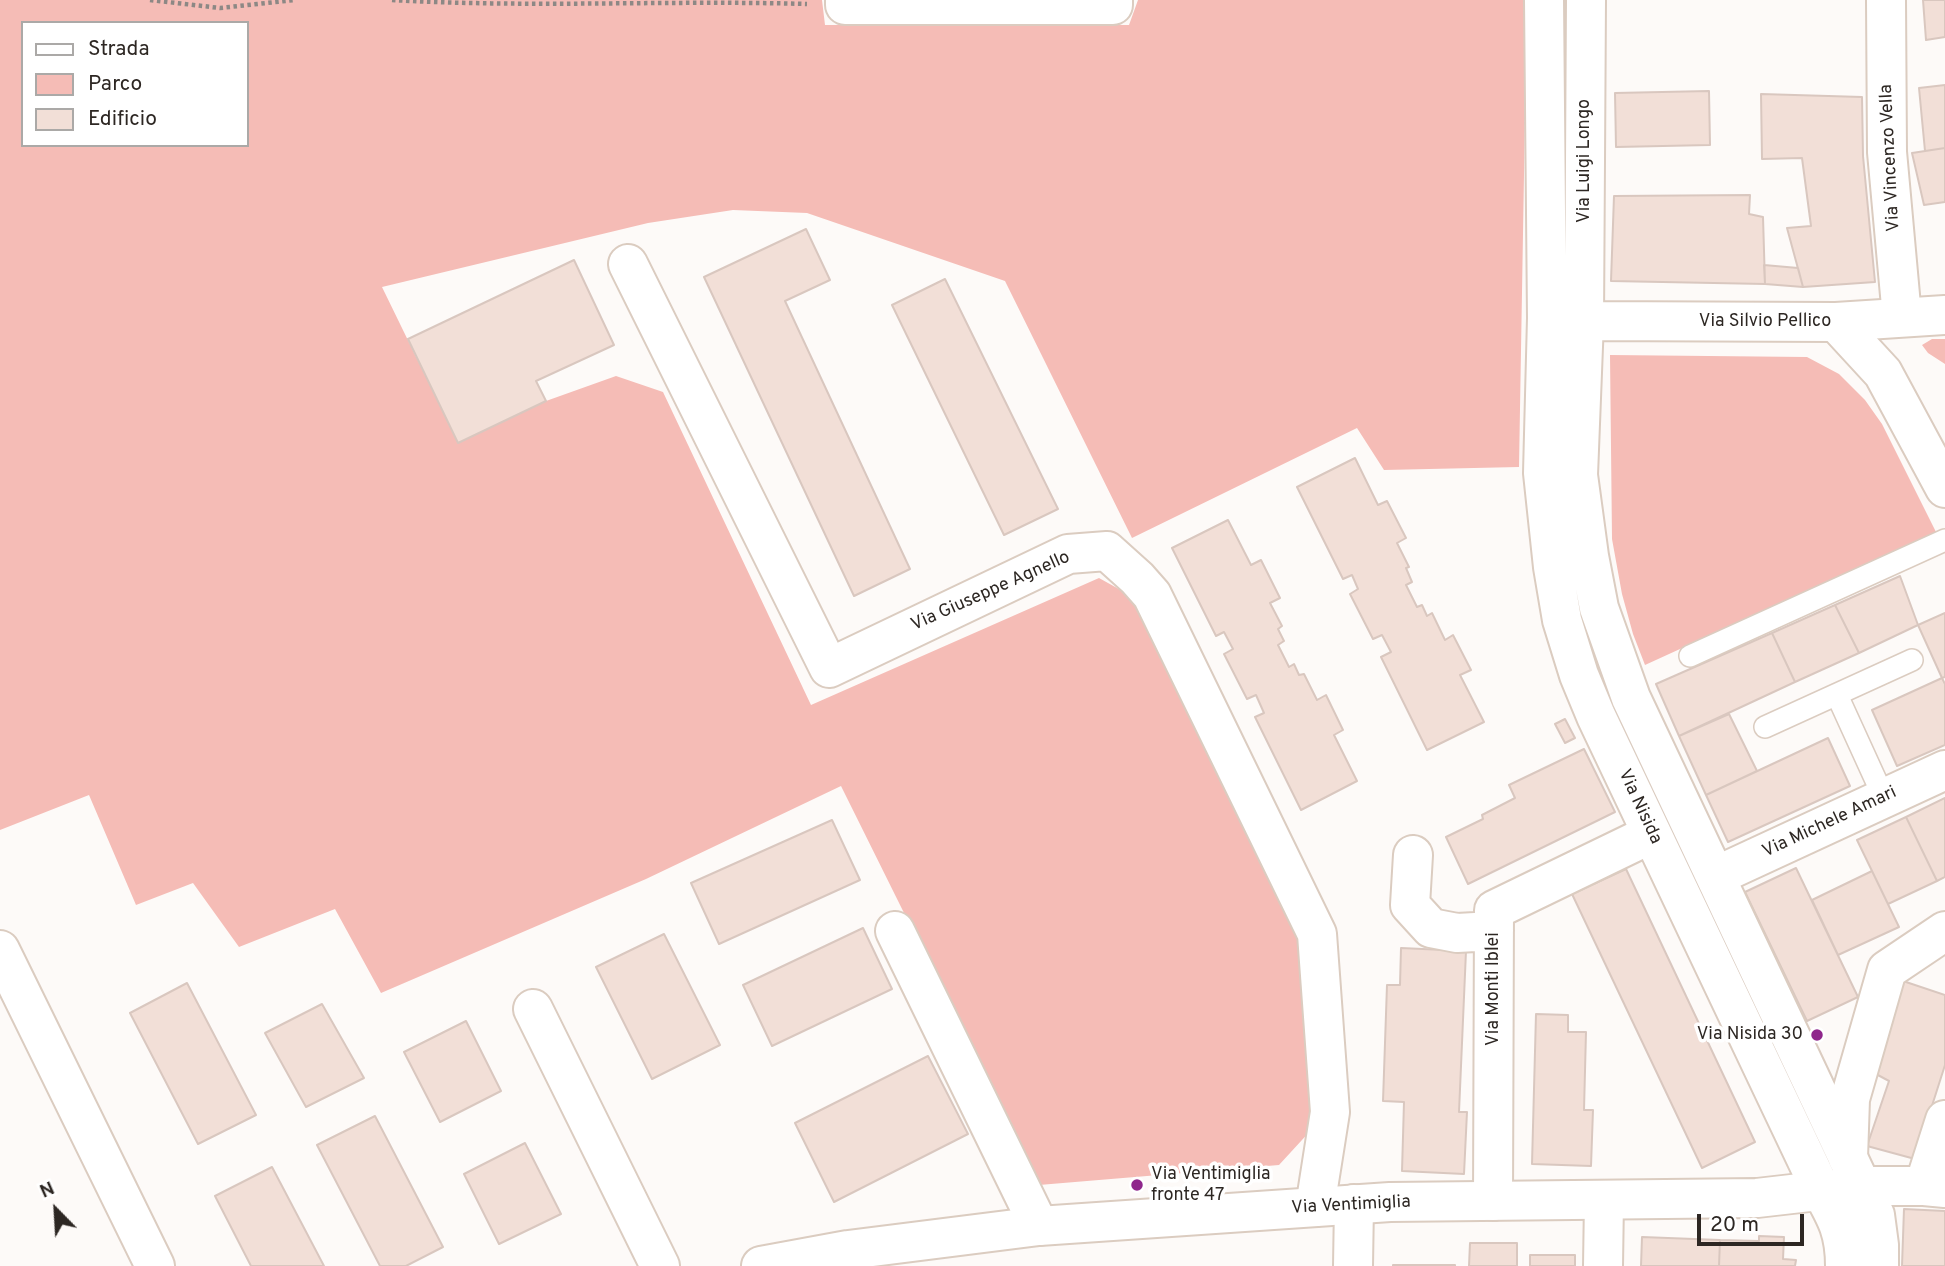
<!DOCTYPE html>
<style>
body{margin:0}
#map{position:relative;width:1945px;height:1266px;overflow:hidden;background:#fdfaf8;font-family:Overpass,sans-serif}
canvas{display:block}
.legend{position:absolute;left:21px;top:21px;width:228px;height:126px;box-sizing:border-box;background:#fff;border:2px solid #aba9a7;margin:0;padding:9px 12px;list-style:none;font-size:21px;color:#2d2723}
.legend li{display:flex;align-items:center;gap:14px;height:35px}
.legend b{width:35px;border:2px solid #aba9a7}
.north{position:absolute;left:21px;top:1175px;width:70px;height:70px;-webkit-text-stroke:5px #fff;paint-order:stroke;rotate:336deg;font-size:19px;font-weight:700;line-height:28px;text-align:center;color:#2d2723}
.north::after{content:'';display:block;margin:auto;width:24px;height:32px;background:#2d2723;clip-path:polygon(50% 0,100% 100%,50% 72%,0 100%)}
.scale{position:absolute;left:1697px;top:1214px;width:107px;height:32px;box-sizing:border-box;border:4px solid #2d2723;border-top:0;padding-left:9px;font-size:21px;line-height:24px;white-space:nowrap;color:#2d2723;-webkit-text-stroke:5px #fff;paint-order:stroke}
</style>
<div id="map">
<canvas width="1945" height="1266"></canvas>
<ul class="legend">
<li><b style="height:9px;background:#fff"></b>Strada</li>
<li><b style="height:19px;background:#f5bcb6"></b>Parco</li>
<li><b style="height:19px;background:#f2dfd7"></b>Edificio</li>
</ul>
<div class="north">N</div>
<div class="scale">20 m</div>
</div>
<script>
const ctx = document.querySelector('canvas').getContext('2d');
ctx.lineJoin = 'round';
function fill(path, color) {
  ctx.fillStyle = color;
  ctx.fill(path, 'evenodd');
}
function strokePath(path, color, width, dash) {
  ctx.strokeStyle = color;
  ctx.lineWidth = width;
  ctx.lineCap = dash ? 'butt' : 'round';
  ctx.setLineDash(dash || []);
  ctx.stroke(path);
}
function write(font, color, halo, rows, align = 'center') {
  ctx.font = font + ' Overpass,sans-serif';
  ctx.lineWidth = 7;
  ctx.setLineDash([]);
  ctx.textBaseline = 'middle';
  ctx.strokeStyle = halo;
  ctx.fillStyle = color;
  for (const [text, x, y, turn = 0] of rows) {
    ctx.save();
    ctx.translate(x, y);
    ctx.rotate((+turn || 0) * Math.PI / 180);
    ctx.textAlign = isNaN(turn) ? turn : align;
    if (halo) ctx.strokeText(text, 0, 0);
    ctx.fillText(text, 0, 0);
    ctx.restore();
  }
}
fill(new Path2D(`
 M 0,0 L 822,0 L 825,25 L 1129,25 L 1138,0 L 1527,0 L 1519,467 L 1384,470 L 1357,428 L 1132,538 L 1005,281 L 807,213 L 733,210 L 648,223 L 382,287 L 458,443 L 546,401 L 616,376 L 663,392 L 811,705 L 1099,578 L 1144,603 L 1302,939 L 1313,1128 L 1279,1165 L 1039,1185 L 841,786 L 646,879 L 381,993 L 335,909 L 239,947 L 193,883 L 136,905 L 89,795 L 0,830 ZM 23,23 L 247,23 L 247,145 L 23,145 Z
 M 1932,339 L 1945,339 L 1945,364 L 1928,353 L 1922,345 Z
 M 1610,355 L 1807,357 L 1839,374 L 1865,400 L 1882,424 L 1936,532 L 1645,665 L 1633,634 L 1622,594 L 1612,539 Z`), '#f5bcb6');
const building = new Path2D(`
 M 1923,0 L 1945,0 L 1945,37 L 1926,40 Z
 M 1945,85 L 1945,148 L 1925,151 L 1919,88 Z
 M 1709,91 L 1710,145 L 1616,147 L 1615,93 Z
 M 1761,94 L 1862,97 L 1863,156 L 1875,282 L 1803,287 L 1787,228 L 1811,226 L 1802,158 L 1762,159 Z
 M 1945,148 L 1945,202 L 1924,205 L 1912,153 Z
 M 1750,195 L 1749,214 L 1763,217 L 1765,284 L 1611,281 L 1614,196 Z
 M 806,229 L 830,280 L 785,301 L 910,569 L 854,596 L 704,277 Z
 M 574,260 L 614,345 L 536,381 L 546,401 L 458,443 L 408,339 Z
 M 1764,265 L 1798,268 L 1803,287 L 1765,284 Z
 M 945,279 L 1058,509 L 1004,535 L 892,305 Z
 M 1355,458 L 1378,505 L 1387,501 L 1406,538 L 1397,543 L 1409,567 L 1406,568 L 1412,582 L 1406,585 L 1417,607 L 1422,605 L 1427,616 L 1432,613 L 1445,640 L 1453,635 L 1471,670 L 1460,675 L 1484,722 L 1427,750 L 1381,657 L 1391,652 L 1382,635 L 1373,639 L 1350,594 L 1358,589 L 1352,575 L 1343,579 L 1297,487 Z
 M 1228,520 L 1251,565 L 1261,560 L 1280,598 L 1270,603 L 1282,626 L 1278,629 L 1284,641 L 1278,645 L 1289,667 L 1294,664 L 1299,675 L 1304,674 L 1317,700 L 1326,695 L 1343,730 L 1334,735 L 1357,781 L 1301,810 L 1255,717 L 1264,713 L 1256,695 L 1247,699 L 1224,654 L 1233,649 L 1224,632 L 1216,636 L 1172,548 Z
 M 1900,576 L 1918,625 L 1859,653 L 1835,605 Z
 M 1835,605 L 1859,653 L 1795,682 L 1772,633 Z
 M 1945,613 L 1945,677 L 1942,678 L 1918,625 Z
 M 1772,633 L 1795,682 L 1679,736 L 1656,684 Z
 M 1942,678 L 1945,684 L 1945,745 L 1897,766 L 1872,710 Z
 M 1729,714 L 1757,771 L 1706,795 L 1679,736 Z
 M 1565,719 L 1575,738 L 1565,743 L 1555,724 Z
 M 1828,738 L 1850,786 L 1728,842 L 1706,795 Z
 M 1584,749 L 1615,812 L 1468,884 L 1446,837 L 1483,819 L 1482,815 L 1515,798 L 1509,785 Z
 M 1945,798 L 1945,877 L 1937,881 L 1906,817 Z
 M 1906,817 L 1937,881 L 1888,904 L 1857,840 Z
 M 832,820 L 860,880 L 719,944 L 691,883 Z
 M 1796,868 L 1858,997 L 1807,1021 L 1745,892 Z
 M 1626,869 L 1755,1142 L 1702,1168 L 1572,894 Z
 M 1872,871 L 1899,927 L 1838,955 L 1812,900 Z
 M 863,928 L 892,989 L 772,1046 L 743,985 Z
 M 664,934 L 720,1045 L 652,1079 L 596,967 Z
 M 1401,948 L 1466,951 L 1459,1112 L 1467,1112 L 1464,1174 L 1402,1171 L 1404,1102 L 1383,1101 L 1387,985 L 1400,985 Z
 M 1903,981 L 1945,995 L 1945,1065 L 1915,1159 L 1867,1146 L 1889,1081 L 1876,1074 Z
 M 187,983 L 256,1115 L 198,1144 L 130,1013 Z
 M 322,1004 L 364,1078 L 306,1107 L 265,1033 Z
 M 1536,1014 L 1568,1015 L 1568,1032 L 1586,1032 L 1584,1110 L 1593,1110 L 1591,1166 L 1532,1164 Z
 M 466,1021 L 501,1091 L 440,1122 L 404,1052 Z
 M 928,1056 L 968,1134 L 834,1202 L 795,1123 Z
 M 375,1116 L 443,1247 L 406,1266 L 380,1266 L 317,1145 Z
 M 525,1143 L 561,1214 L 499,1244 L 464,1174 Z
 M 272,1167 L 324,1266 L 251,1266 L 215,1196 Z
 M 1904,1209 L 1945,1211 L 1945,1266 L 1902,1266 Z
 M 1759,1236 L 1784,1237 L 1783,1259 L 1796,1260 L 1795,1266 L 1719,1266 L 1720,1240 L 1759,1241 Z
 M 1642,1237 L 1720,1240 L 1719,1266 L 1641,1266 Z
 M 1470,1243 L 1517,1243 L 1517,1266 L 1469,1266 Z
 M 1530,1255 L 1575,1255 L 1575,1266 L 1530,1266 Z
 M 1393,1265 L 1455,1265 L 1455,1266 L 1393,1266 Z`);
fill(building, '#f2dfd7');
strokePath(building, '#d9c7bf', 2);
const lane = new Path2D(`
 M 1690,656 L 1945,540
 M 1837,695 L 1884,798
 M 1765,727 L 1912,660`);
const street = new Path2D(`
 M 845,0 L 845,5 L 1113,5 L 1113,0
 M 1886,0 L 1887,152 L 1902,317
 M 628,264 L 829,668 L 1068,554 L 1107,551 L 1137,578 L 1152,595 L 1317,934 L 1330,1112 L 1315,1207
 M 1836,322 L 1883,373 L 1945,488
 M 1413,855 L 1410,905 L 1431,928 L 1457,933 L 1494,931
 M 1716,876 L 1945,770
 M 895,931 L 1039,1226
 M 0,950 L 155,1266
 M 533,1009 L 660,1266
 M 1848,1158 L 1850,1099 L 1887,970 L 1945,931
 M 1860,1186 L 1924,1186 L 1945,1188
 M 1924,1186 L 1945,1120
 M 1493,1201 L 1494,910 L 1651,834
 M 1353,1266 L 1354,1204
 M 1603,1266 L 1604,1200`);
const secondary = new Path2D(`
 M 1544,0 L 1547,318 L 1543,473 L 1553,567 L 1562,620 L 1579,675 L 1596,716 L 1821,1190 C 1837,1218 1845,1233 1845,1266
 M 1586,0 L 1584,321 L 1578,475 L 1589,556 L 1599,608 L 1631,698 L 1875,1215 L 1879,1245 L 1879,1266
 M 1559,319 L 1584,321 L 1836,322 L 1945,315
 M 761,1266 L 848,1250 L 1039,1226 L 1390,1202 L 1757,1198 L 1844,1188`);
strokePath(lane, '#dbccc0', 24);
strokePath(street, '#dbccc0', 42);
strokePath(secondary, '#dbccc0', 42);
strokePath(new Path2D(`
 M 150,0 L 220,8 L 295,0
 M 392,0 C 530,8 669,0 807,4`), '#8d8885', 4.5, [3.5, 3.5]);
strokePath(lane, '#fff', 21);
strokePath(street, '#fff', 38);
strokePath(secondary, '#fff', 38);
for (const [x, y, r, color] of [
 [1817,1035,7,"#8f268b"],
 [1137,1185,7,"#8f268b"]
]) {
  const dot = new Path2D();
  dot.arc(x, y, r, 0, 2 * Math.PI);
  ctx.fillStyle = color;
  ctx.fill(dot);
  strokePath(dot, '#fff', 2.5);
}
write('18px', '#2d2723', '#fff', [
 ["Via Vincenzo Vella",1891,158,-93],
 ["Via Luigi Longo",1585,161,-90],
 ["Via Silvio Pellico",1765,322],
 ["Via Giuseppe Agnello",991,592,-24],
 ["Via Nisida",1639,807,65],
 ["Via Michele Amari",1830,823,-25],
 ["Via Monti Iblei",1494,989,-90],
 ["Via Ventimiglia",1351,1206,-3]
]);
write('18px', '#2d2723', '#fff', [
 ["Via Nisida 30",1803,1035],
 ["Via Ventimiglia",1151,1175,"left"],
 ["fronte 47",1151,1196,"left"]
], 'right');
</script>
